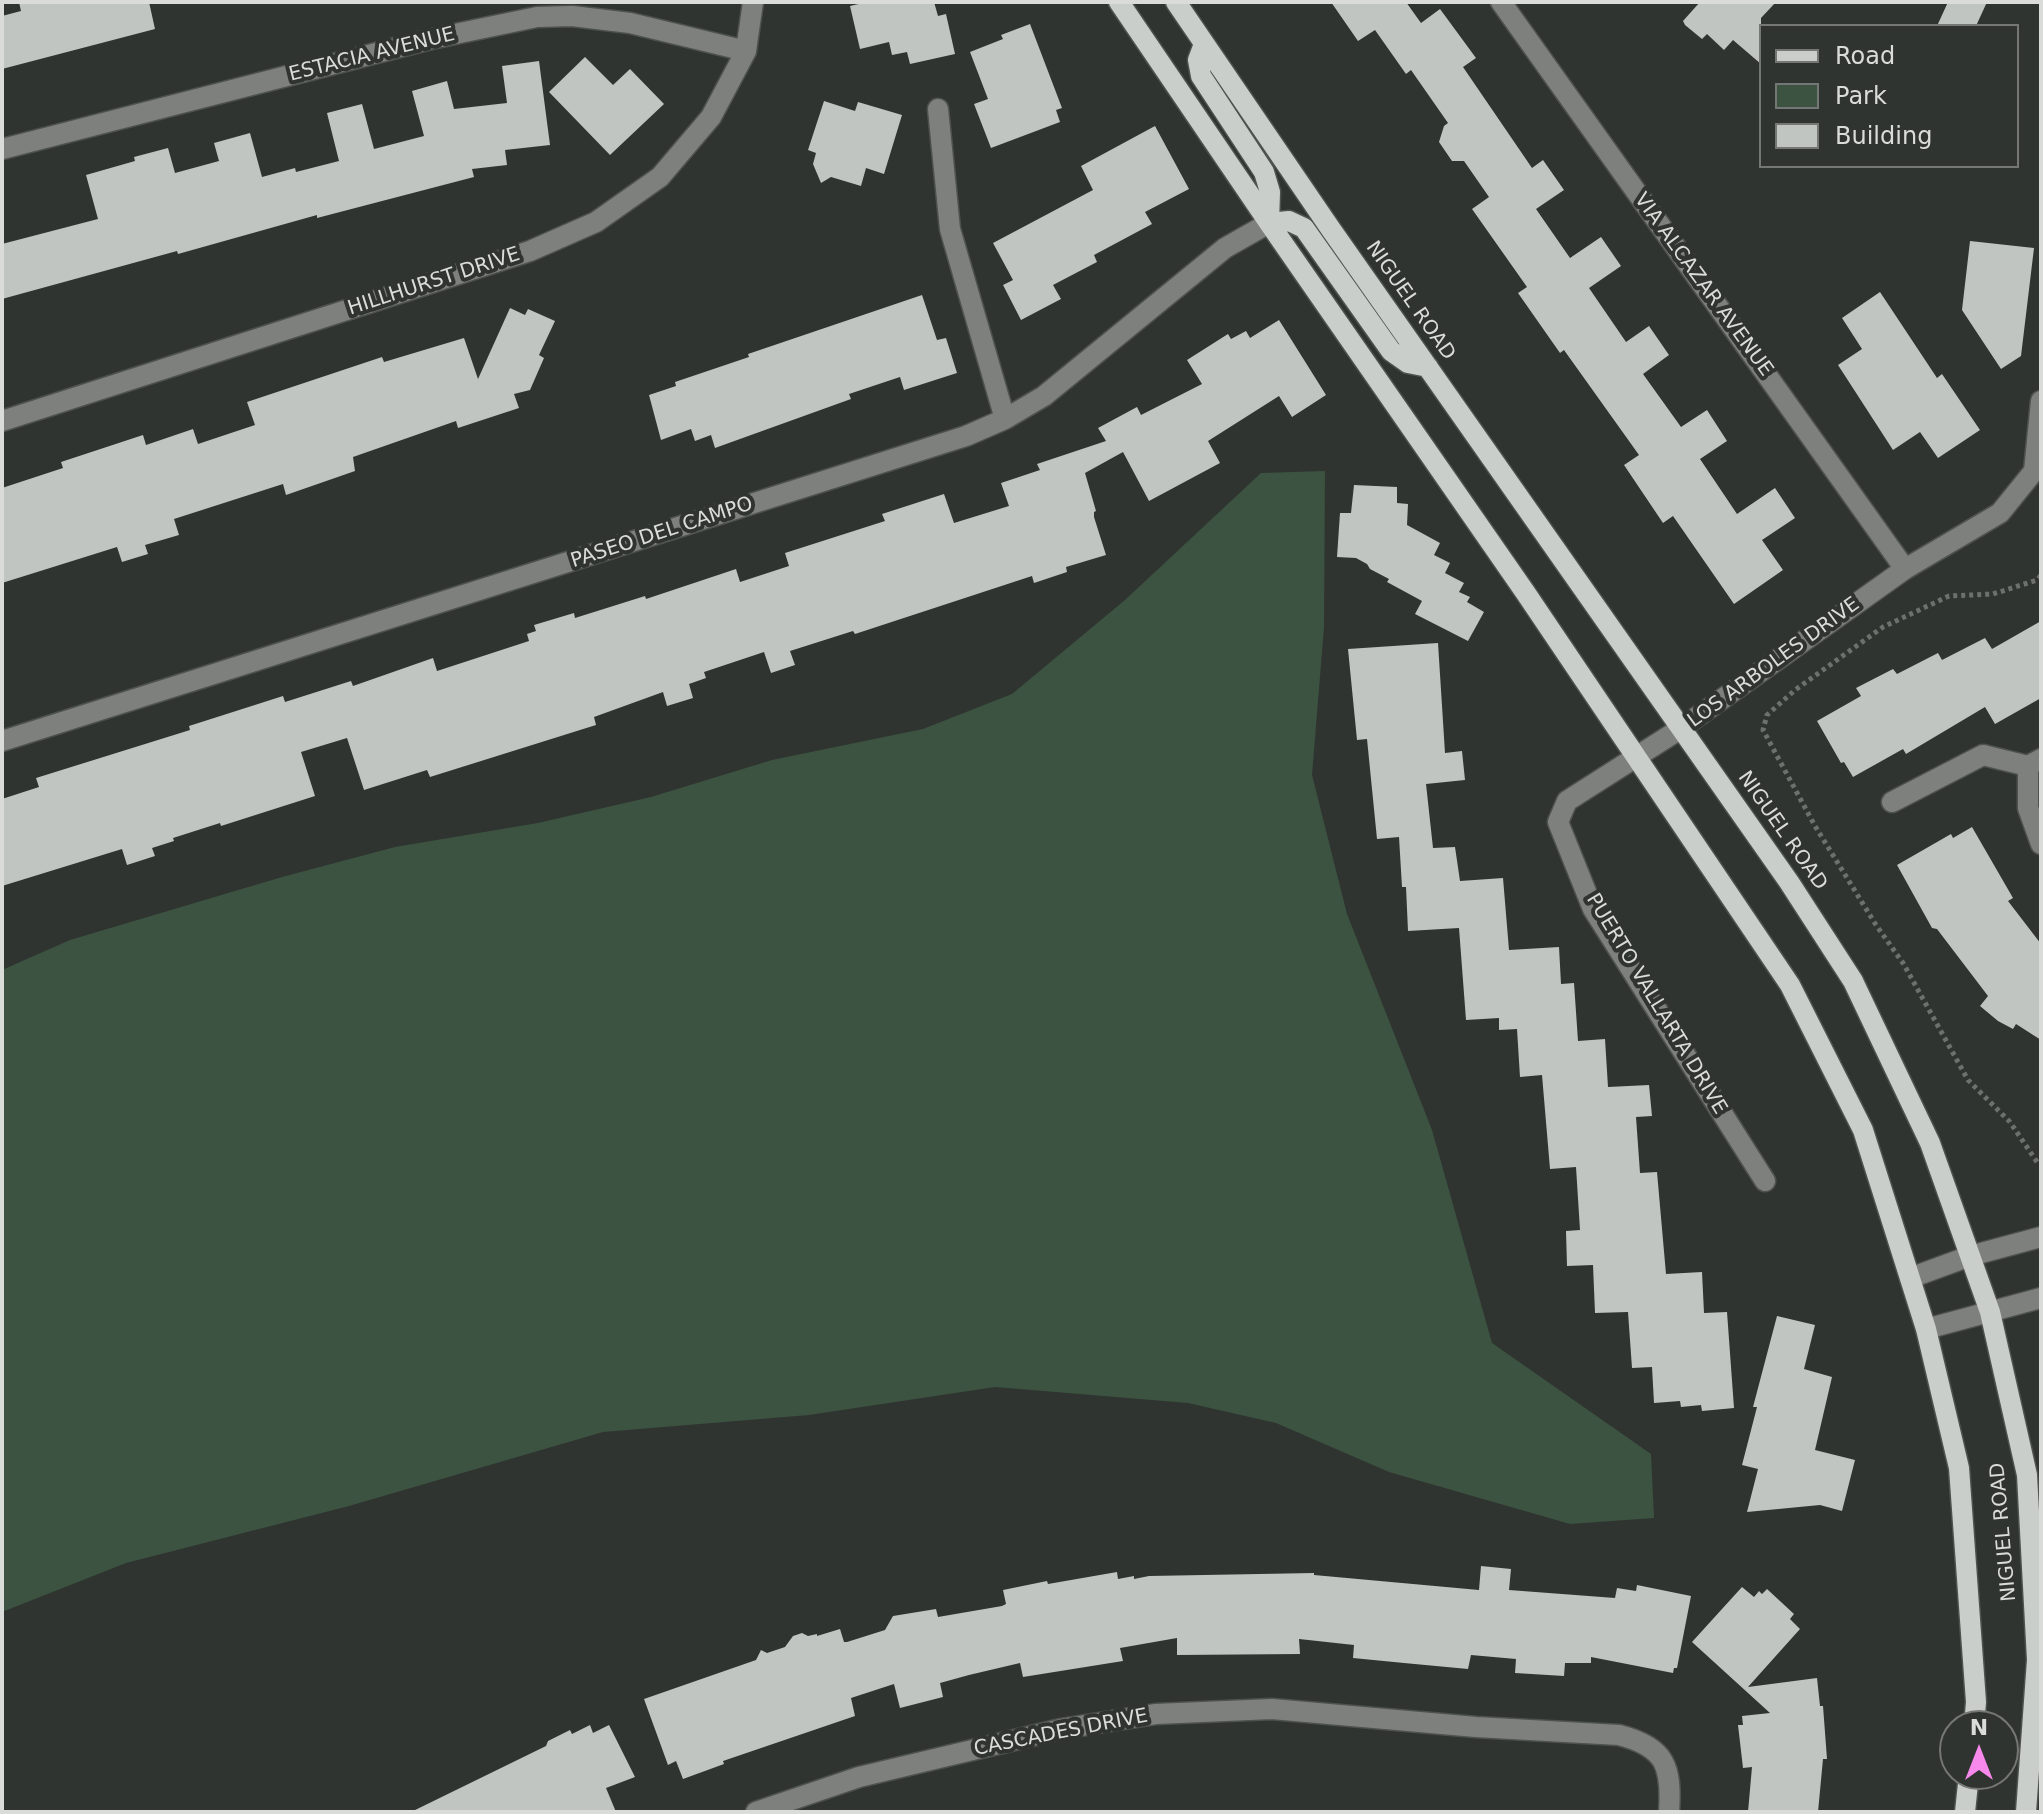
<!DOCTYPE html>
<style>
body{margin:0}
#map{position:relative;width:2043px;height:1814px;overflow:hidden;background:#303430;font-family:"DejaVu Sans",sans-serif}
canvas{display:block}
.frame{position:absolute;inset:0;border:4px solid #d9dcd9;pointer-events:none}
.legend{position:absolute;left:1759px;top:24px;width:260px;height:144px;box-sizing:border-box;background:#303430;border:2px solid #747774;margin:0;padding:10px 14px;list-style:none;font-size:24px;color:#d9dcd9}
.legend li{display:flex;align-items:center;gap:16px;height:40px}
.legend b{width:40px;border:2px solid #747774}
.north{position:absolute;left:1939px;top:1710px;width:80px;height:80px;box-sizing:border-box;background:#303430;border:2px solid #747774;border-radius:50%;rotate:0deg;font-size:22px;font-weight:700;line-height:32px;text-align:center;color:#d9dcd9}
.north::after{content:'';display:block;margin:auto;width:28px;height:36px;background:#f788ec;clip-path:polygon(50% 0,100% 100%,50% 72%,0 100%)}
</style>
<div id="map">
<canvas width="2043" height="1814"></canvas>
<div class="frame"></div>
<ul class="legend">
<li><b style="height:10px;background:#caceca"></b>Road</li>
<li><b style="height:22px;background:#3b5340"></b>Park</li>
<li><b style="height:22px;background:#c0c5c1"></b>Building</li>
</ul>
<div class="north">N</div>
</div>
<script>
const ctx = document.querySelector('canvas').getContext('2d');
ctx.lineJoin = 'round';
function fill(path, color) {
  ctx.fillStyle = color;
  ctx.fill(path, 'evenodd');
}
function strokePath(path, color, width, dash) {
  ctx.strokeStyle = color;
  ctx.lineWidth = width;
  ctx.lineCap = dash ? 'butt' : 'round';
  ctx.setLineDash(dash || []);
  ctx.stroke(path);
}
function write(font, color, halo, rows, align = 'center') {
  ctx.font = font + ' "DejaVu Sans",sans-serif';
  ctx.lineWidth = 8;
  ctx.setLineDash([]);
  ctx.textBaseline = 'middle';
  ctx.strokeStyle = halo;
  ctx.fillStyle = color;
  for (const [text, x, y, turn = 0] of rows) {
    ctx.save();
    ctx.translate(x, y);
    ctx.rotate((+turn || 0) * Math.PI / 180);
    ctx.textAlign = isNaN(turn) ? turn : align;
    if (halo) ctx.strokeText(text, 0, 0);
    ctx.fillText(text, 0, 0);
    ctx.restore();
  }
}
fill(new Path2D(`
 M 1325,471 L 1324,627 L 1312,775 L 1347,914 L 1432,1130 L 1492,1343 L 1651,1454 L 1654,1518 L 1570,1524 L 1389,1472 L 1276,1423 L 1188,1403 L 995,1387 L 809,1415 L 603,1432 L 349,1506 L 126,1563 L 2,1612 L 2,970 L 70,940 L 282,877 L 395,847 L 538,823 L 651,797 L 772,760 L 923,729 L 1012,694 L 1125,600 L 1261,473 Z`), '#3b5340');
fill(new Path2D(`
 M 19,2 L 149,2 L 155,29 L 2,69 L 2,16 L 21,11 Z
 M 867,2 L 934,2 L 938,16 L 946,14 L 955,54 L 910,64 L 907,52 L 892,55 L 889,42 L 860,49 L 850,6 Z
 M 1331,2 L 1406,2 L 1421,23 L 1440,9 L 1476,58 L 1463,67 L 1532,168 L 1543,160 L 1564,190 L 1536,209 L 1570,258 L 1601,237 L 1621,266 L 1589,288 L 1626,342 L 1649,326 L 1669,355 L 1643,374 L 1681,427 L 1707,410 L 1727,441 L 1700,459 L 1737,514 L 1775,488 L 1795,518 L 1762,540 L 1783,570 L 1734,604 L 1673,516 L 1663,523 L 1624,465 L 1639,455 L 1564,350 L 1560,353 L 1518,293 L 1527,287 L 1472,209 L 1489,197 L 1464,161 L 1452,161 L 1439,142 L 1444,126 L 1448,123 L 1411,70 L 1406,74 L 1375,30 L 1358,41 Z
 M 1700,2 L 1776,2 L 1761,18 L 1761,64 L 1733,40 L 1724,50 L 1707,34 L 1702,39 L 1685,25 L 1683,21 Z
 M 1948,2 L 1987,2 L 1976,26 L 1937,26 Z
 M 1030,24 L 1062,108 L 1056,110 L 1060,122 L 991,148 L 974,104 L 988,99 L 970,52 L 1003,39 L 1001,35 Z
 M 585,57 L 613,85 L 630,69 L 664,104 L 610,155 L 549,92 Z
 M 539,61 L 550,145 L 505,150 L 507,165 L 472,169 L 474,177 L 317,218 L 317,215 L 178,254 L 177,251 L 2,299 L 2,244 L 98,219 L 86,175 L 135,161 L 134,157 L 168,148 L 175,173 L 219,161 L 214,143 L 250,133 L 262,177 L 295,168 L 296,172 L 339,161 L 327,113 L 362,104 L 374,149 L 424,136 L 412,91 L 447,81 L 454,109 L 507,103 L 502,66 Z
 M 824,101 L 855,111 L 858,102 L 902,115 L 884,174 L 866,168 L 861,186 L 831,177 L 821,183 L 813,164 L 816,153 L 808,150 Z
 M 1155,126 L 1189,189 L 1145,212 L 1152,224 L 1094,255 L 1097,262 L 1053,285 L 1061,299 L 1021,320 L 1003,285 L 1013,280 L 993,243 L 1093,190 L 1081,166 Z
 M 1970,241 L 2034,248 L 2021,356 L 2001,369 L 1962,310 Z
 M 1880,292 L 1937,378 L 1942,374 L 1980,430 L 1938,458 L 1920,432 L 1893,450 L 1838,365 L 1862,349 L 1842,318 Z
 M 922,295 L 937,340 L 946,338 L 957,373 L 904,390 L 900,377 L 849,394 L 851,399 L 715,448 L 711,435 L 695,441 L 691,429 L 661,440 L 649,395 L 676,386 L 675,382 L 749,357 L 748,354 Z
 M 510,308 L 525,315 L 528,309 L 555,321 L 539,355 L 544,358 L 530,390 L 514,394 L 519,408 L 458,428 L 456,421 L 353,457 L 355,471 L 286,495 L 283,484 L 174,519 L 179,535 L 145,545 L 148,554 L 122,562 L 117,547 L 2,583 L 2,488 L 63,468 L 61,462 L 143,435 L 146,445 L 193,429 L 198,444 L 255,425 L 247,402 L 382,357 L 384,362 L 464,338 L 478,379 Z
 M 1279,320 L 1326,395 L 1292,417 L 1279,396 L 1208,441 L 1220,463 L 1149,501 L 1123,452 L 1085,473 L 1096,511 L 1094,512 L 1094,517 L 1106,555 L 1066,567 L 1067,572 L 1034,583 L 1032,576 L 855,634 L 853,631 L 790,651 L 795,665 L 771,673 L 764,652 L 704,672 L 706,678 L 689,684 L 693,698 L 667,706 L 663,692 L 594,717 L 596,725 L 430,777 L 427,770 L 364,790 L 347,738 L 301,752 L 315,796 L 221,826 L 220,823 L 173,838 L 174,841 L 152,848 L 155,856 L 127,865 L 122,849 L 2,886 L 2,799 L 39,787 L 36,778 L 190,730 L 189,726 L 283,696 L 285,702 L 351,681 L 353,686 L 433,658 L 437,671 L 529,641 L 527,634 L 536,631 L 534,625 L 574,613 L 575,618 L 645,596 L 646,599 L 736,569 L 740,582 L 789,566 L 785,553 L 885,521 L 882,514 L 944,494 L 954,523 L 1009,506 L 1001,483 L 1040,470 L 1037,464 L 1106,441 L 1098,428 L 1137,407 L 1141,415 L 1202,384 L 1187,360 L 1228,334 L 1231,339 L 1246,331 L 1250,338 Z
 M 1354,485 L 1397,487 L 1397,503 L 1408,504 L 1407,525 L 1440,543 L 1434,555 L 1450,563 L 1445,573 L 1464,583 L 1459,592 L 1470,597 L 1467,602 L 1484,612 L 1468,641 L 1415,614 L 1422,601 L 1387,582 L 1389,579 L 1370,569 L 1367,564 L 1356,558 L 1337,557 L 1340,513 L 1351,513 Z
 M 2041,621 L 2041,698 L 1995,724 L 1985,707 L 1906,754 L 1903,749 L 1853,777 L 1844,762 L 1841,763 L 1817,721 L 1861,696 L 1856,688 L 1893,669 L 1897,674 L 1938,653 L 1942,660 L 1985,638 L 1992,649 Z
 M 1438,643 L 1445,753 L 1462,751 L 1465,780 L 1426,784 L 1433,848 L 1455,847 L 1460,881 L 1503,878 L 1509,950 L 1559,947 L 1561,984 L 1574,983 L 1578,1041 L 1605,1039 L 1608,1087 L 1649,1085 L 1652,1116 L 1636,1117 L 1640,1173 L 1657,1172 L 1666,1274 L 1702,1272 L 1704,1313 L 1727,1312 L 1734,1408 L 1702,1411 L 1701,1405 L 1681,1407 L 1680,1401 L 1654,1403 L 1652,1367 L 1632,1368 L 1628,1312 L 1595,1313 L 1593,1265 L 1567,1266 L 1566,1231 L 1580,1230 L 1576,1167 L 1550,1169 L 1542,1075 L 1520,1077 L 1517,1029 L 1499,1030 L 1499,1018 L 1466,1020 L 1459,928 L 1408,931 L 1406,887 L 1402,887 L 1399,837 L 1377,839 L 1367,739 L 1357,740 L 1348,649 Z
 M 1972,827 L 2013,898 L 2008,901 L 2041,944 L 2041,1040 L 2016,1024 L 2013,1029 L 1998,1021 L 1980,1006 L 1988,996 L 1937,929 L 1932,928 L 1897,865 L 1951,834 L 1953,838 Z
 M 1777,1316 L 1815,1325 L 1804,1369 L 1832,1377 L 1815,1450 L 1855,1460 L 1842,1511 L 1820,1505 L 1747,1512 L 1758,1469 L 1742,1465 L 1757,1407 L 1753,1407 Z
 M 1481,1566 L 1511,1569 L 1509,1590 L 1615,1598 L 1617,1588 L 1636,1591 L 1637,1585 L 1691,1596 L 1677,1668 L 1674,1668 L 1673,1673 L 1591,1657 L 1591,1663 L 1565,1663 L 1564,1676 L 1515,1673 L 1516,1659 L 1471,1655 L 1468,1669 L 1404,1663 L 1353,1658 L 1354,1645 L 1299,1639 L 1300,1654 L 1177,1655 L 1177,1638 L 1120,1648 L 1123,1661 L 1023,1677 L 1020,1663 L 969,1675 L 940,1683 L 943,1697 L 900,1708 L 894,1684 L 851,1698 L 855,1716 L 723,1761 L 724,1764 L 683,1779 L 676,1761 L 668,1765 L 644,1699 L 756,1660 L 761,1650 L 767,1653 L 785,1647 L 793,1636 L 802,1633 L 808,1636 L 817,1634 L 817,1636 L 840,1629 L 844,1642 L 847,1642 L 885,1630 L 893,1616 L 936,1609 L 938,1617 L 1002,1606 L 1006,1604 L 1003,1590 L 1047,1581 L 1048,1584 L 1117,1572 L 1118,1579 L 1134,1576 L 1134,1579 L 1149,1576 L 1314,1573 L 1314,1575 L 1479,1590 Z
 M 1742,1587 L 1754,1597 L 1759,1591 L 1762,1594 L 1767,1589 L 1794,1614 L 1790,1619 L 1800,1629 L 1748,1687 L 1817,1678 L 1820,1706 L 1823,1706 L 1827,1759 L 1823,1759 L 1818,1812 L 1748,1812 L 1752,1767 L 1743,1768 L 1738,1725 L 1743,1725 L 1742,1716 L 1770,1713 L 1692,1642 Z
 M 590,1725 L 593,1733 L 609,1725 L 635,1777 L 606,1788 L 616,1812 L 411,1812 L 546,1746 L 548,1741 L 570,1730 L 572,1734 Z`), '#c0c5c1');
const minor = new Path2D(`
 M 1501,2 L 1905,569
 M 938,109 L 950,229 L 1005,419
 M 2,149 L 431,39 L 537,17 L 572,16 L 630,23 L 746,51
 M 2,421 L 530,251 L 596,222 L 660,177 L 711,117 L 746,51 L 753,2
 M 2,741 L 966,436 L 1005,419 L 1044,396 L 1225,248 L 1269,223
 M 2028,766 L 2028,808 L 2041,844
 M 1892,802 L 1983,755 L 2028,766 L 2041,759
 M 1765,1181 L 1593,909 L 1558,822 L 1567,801 L 1680,729 L 1905,569 L 2000,513 L 2034,471 L 2041,401
 M 1910,1278 L 1970,1256 L 2041,1237
 M 1926,1329 L 2041,1298
 M 756,1812 L 859,1777 L 1061,1729 L 1156,1714 L 1272,1709 L 1476,1727 L 1619,1735 C 1666,1747 1672,1767 1669,1812`);
const major = new Path2D(`
 M 1119,2 L 1269,223 L 1525,592 L 1790,985 L 1863,1130 L 1926,1329 L 1959,1468 L 1976,1702 L 1974,1726
 M 1176,2 L 1330,228 L 1789,882 L 1853,981 L 1930,1143 L 1990,1312 L 2027,1475 L 2037,1660 L 2026,1812
 M 1204,44 L 1198,60 L 1201,76 L 1264,172 L 1270,192 L 1269,223
 M 1269,223 L 1289,221 L 1304,228 L 1391,351 L 1408,363 L 1428,367
 M 1965,1812 L 1969,1774`);
strokePath(minor, '#4e524e', 23);
strokePath(major, '#4e524e', 23);
strokePath(new Path2D(`
 M 2037,1162 L 2010,1122 L 1968,1080 L 1903,963 L 1876,925 L 1815,826 L 1763,730 L 1767,715 L 1795,690 L 1883,627 L 1949,596 L 1993,594 L 2037,580 L 2041,575`), '#6d716d', 5, [4, 4]);
strokePath(minor, '#7e807e', 20);
strokePath(major, '#caceca', 20);
write('20px', '#d9dcd9', '#303430', [
 ["ESTACIA AVENUE",372,55,-14],
 ["HILLHURST DRIVE",434,282,-18],
 ["VIA ALCAZAR AVENUE",1703,285,54],
 ["NIGUEL ROAD",1410,301,55],
 ["PASEO DEL CAMPO",662,533,-18],
 ["LOS ARBOLES DRIVE",1774,663,-36],
 ["NIGUEL ROAD",1782,831,55],
 ["PUERTO VALLARTA DRIVE",1656,1004,59],
 ["NIGUEL ROAD",2004,1532,-95],
 ["CASCADES DRIVE",1061,1733,-11]
]);
</script>
